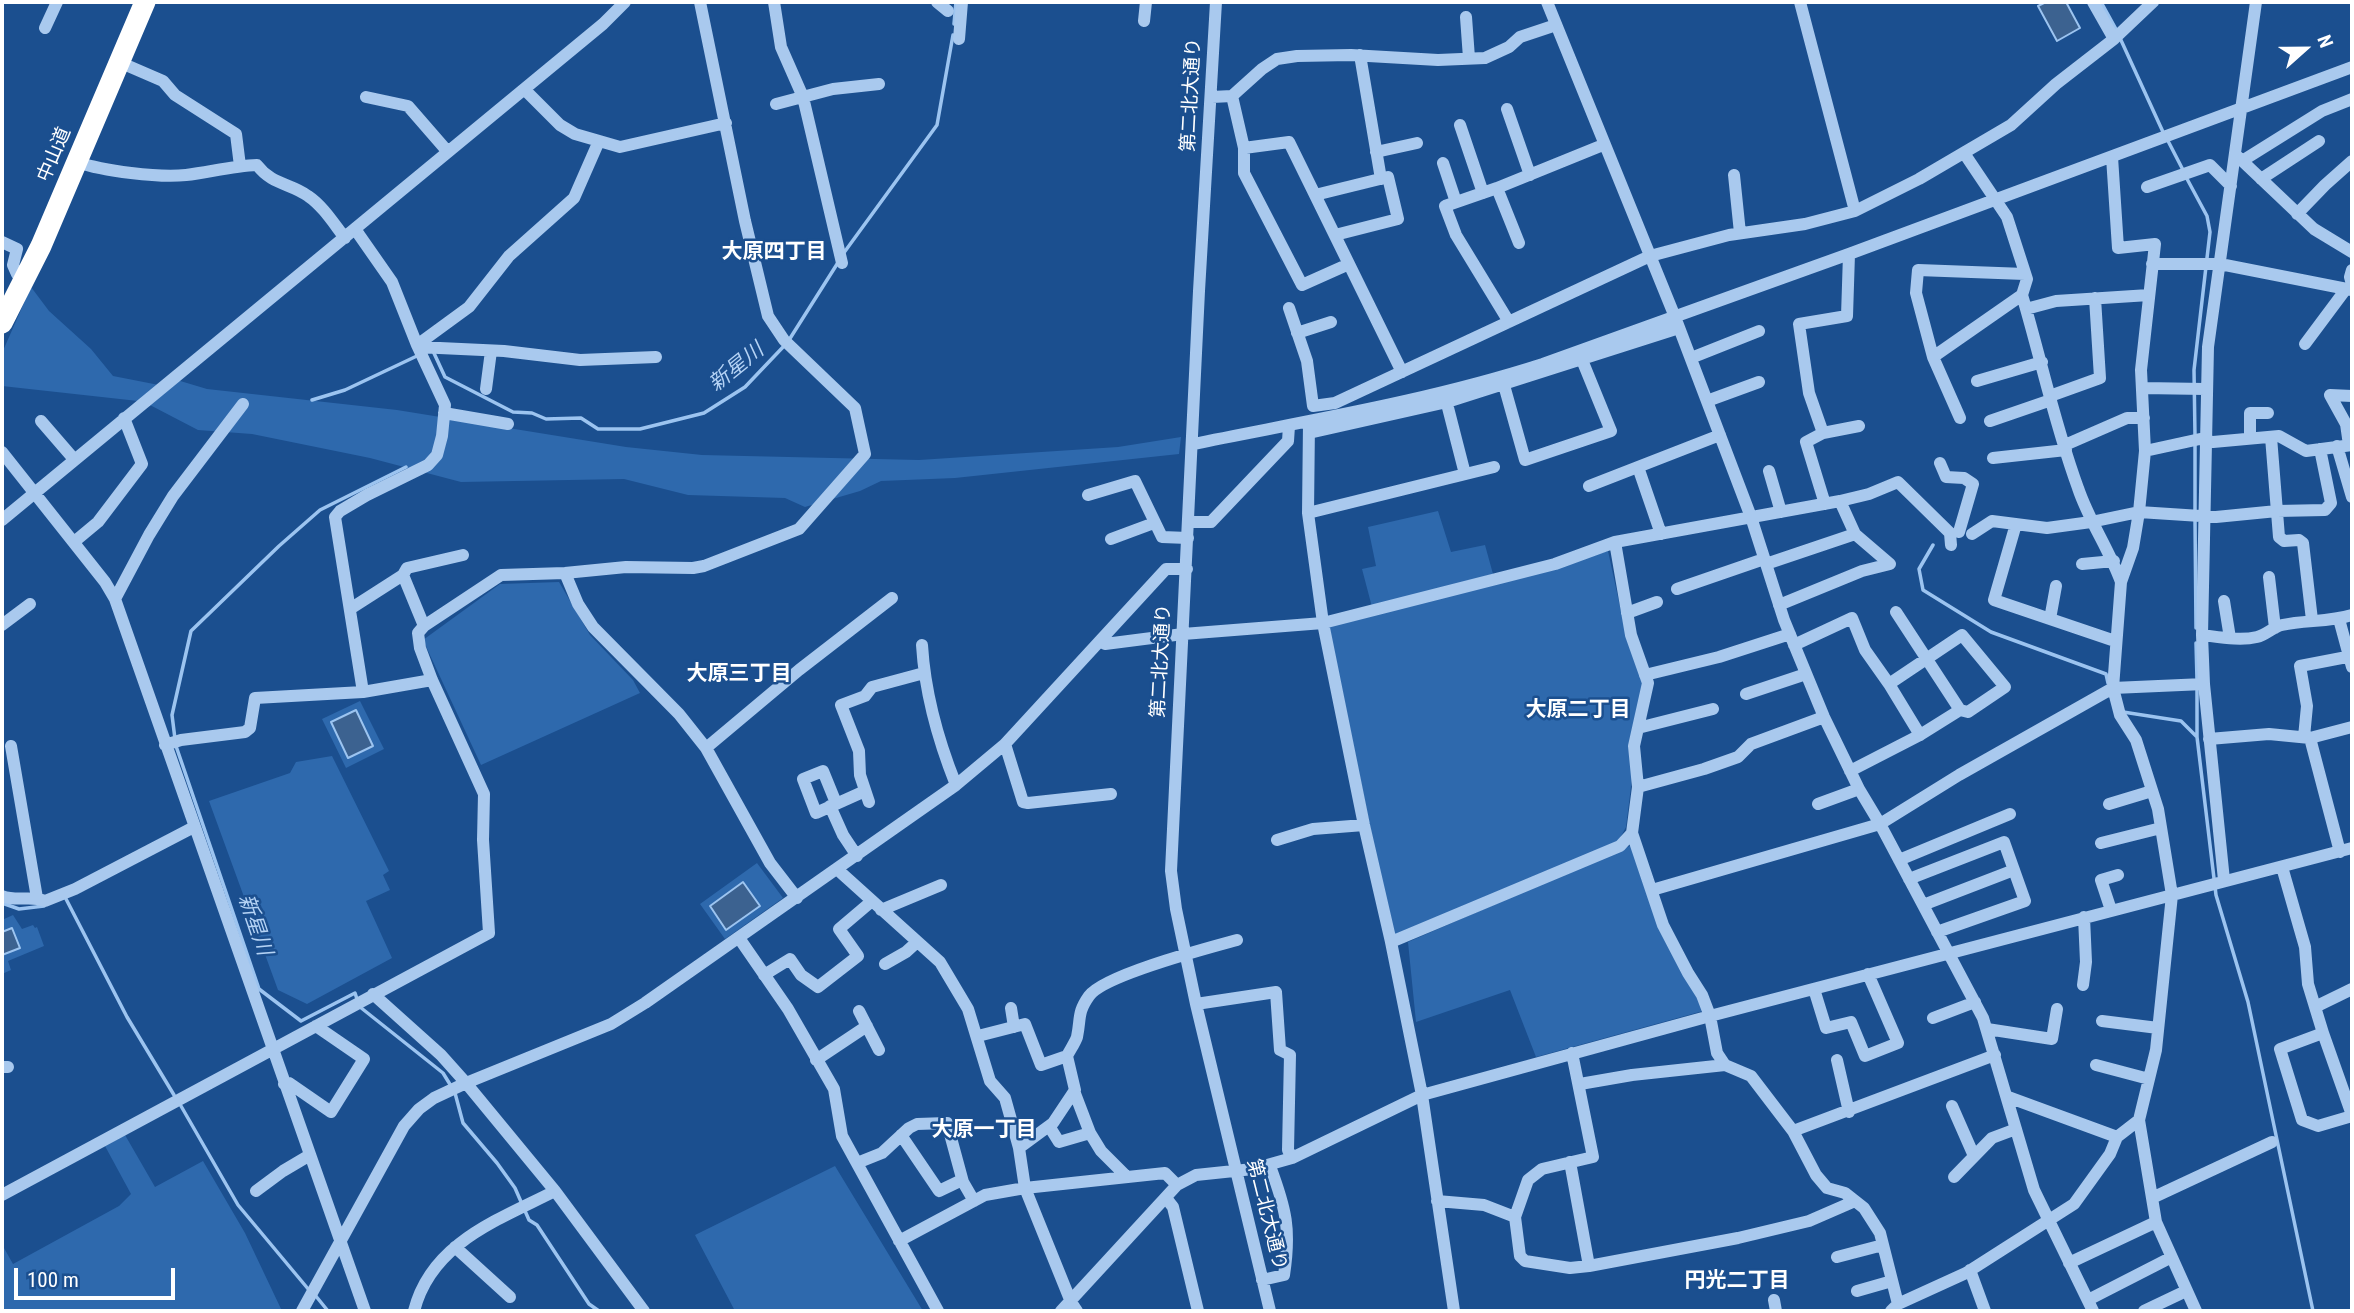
<!DOCTYPE html>
<meta charset="utf-8">
<style>
body{margin:0}
#map{position:relative;width:2354px;height:1313px;overflow:hidden;background:#1b4f8f;font-family:"Roboto Condensed",sans-serif}
canvas{display:block}
.frame{position:absolute;inset:0;border:4px solid #fff;pointer-events:none}
.north{position:absolute;left:2270px;top:14px;width:70px;height:70px;-webkit-text-stroke:5px #1b4f8f;paint-order:stroke;rotate:69deg;font-size:19px;font-weight:700;line-height:28px;text-align:center;color:#fff}
.north::after{content:'';display:block;margin:auto;width:24px;height:32px;background:#fff;clip-path:polygon(50% 0,100% 100%,50% 72%,0 100%)}
.scale{position:absolute;left:14px;top:1268px;width:161px;height:32px;box-sizing:border-box;border:4px solid #fff;border-top:0;padding-left:9px;font-size:21px;line-height:24px;white-space:nowrap;color:#fff;-webkit-text-stroke:5px #1b4f8f;paint-order:stroke}
</style>
<div id="map">
<canvas width="2354" height="1313"></canvas>
<div class="frame"></div>
<div class="north">N</div>
<div class="scale">100 m</div>
</div>
<script>
const ctx = document.querySelector('canvas').getContext('2d');
ctx.lineJoin = 'round';
function fill(path, color) {
  ctx.fillStyle = color;
  ctx.fill(path, 'evenodd');
}
function strokePath(path, color, width, dash) {
  ctx.strokeStyle = color;
  ctx.lineWidth = width;
  ctx.lineCap = dash ? 'butt' : 'round';
  ctx.setLineDash(dash || []);
  ctx.stroke(path);
}
function write(font, color, halo, rows, align = 'center') {
  ctx.font = font + ' "Roboto Condensed","Noto Sans JP",sans-serif';
  ctx.lineWidth = 5;
  ctx.setLineDash([]);
  ctx.textBaseline = 'middle';
  ctx.strokeStyle = halo;
  ctx.fillStyle = color;
  for (const [text, x, y, turn = 0] of rows) {
    ctx.save();
    ctx.translate(x, y);
    ctx.rotate((+turn || 0) * Math.PI / 180);
    ctx.textAlign = isNaN(turn) ? turn : align;
    if (halo) ctx.strokeText(text, 0, 0);
    ctx.fillText(text, 0, 0);
    ctx.restore();
  }
}
fill(new Path2D(`
 M 31,287 L 49,311 L 91,349 L 113,376 L 164,386 L 138,401 L 2,386 L 2,353 Z
 M 177,380 L 207,389 L 397,410 L 626,447 L 702,455 L 919,460 L 1118,447 L 1181,437 L 1179,454 L 955,478 L 881,481 L 860,491 L 805,507 L 785,498 L 688,495 L 624,479 L 461,482 L 370,458 L 252,434 L 198,430 L 148,404 Z
 M 1438,511 L 1451,552 L 1485,545 L 1493,574 L 1372,607 L 1362,569 L 1376,566 L 1368,527 Z
 M 1608,551 L 1627,639 L 1644,682 L 1626,827 L 1618,842 L 1393,939 L 1329,626 Z
 M 559,582 L 590,635 L 633,680 L 640,693 L 481,765 L 423,640 L 500,584 Z
 M 360,701 L 384,749 L 346,768 L 322,719 Z
 M 332,756 L 389,871 L 383,875 L 390,890 L 366,901 L 392,958 L 307,1004 L 278,990 L 209,801 L 290,773 L 296,762 Z
 M 1632,845 L 1703,1011 L 1536,1057 L 1510,990 L 1416,1022 L 1408,942 Z
 M 757,863 L 783,898 L 725,939 L 700,904 Z
 M 13,915 L 22,929 L 33,925 L 35,928 L 37,927 L 44,946 L 8,961 L 11,970 L 2,974 L 2,920 Z
 M 125,1135 L 155,1187 L 203,1161 L 245,1233 L 282,1311 L 2,1311 L 2,1249 L 4,1248 L 13,1264 L 119,1206 L 131,1194 L 105,1146 Z
 M 835,1166 L 923,1311 L 735,1311 L 695,1235 Z`), '#2e69ad');
const water = new Path2D(`
 M 2046,2 L 2066,2 L 2080,28 L 2057,41 L 2038,6 Z
 M 356,710 L 373,746 L 348,758 L 331,722 Z
 M 743,882 L 760,906 L 726,930 L 710,906 Z
 M 12,928 L 20,948 L 2,955 L 2,932 Z`);
fill(water, '#3c6290');
strokePath(water, '#9cc4f0', 2);
strokePath(new Path2D(`
 M 2101,2 L 2117,31
 M 954,24 L 956,2
 M 2120,38 L 2163,132
 M 2167,139 L 2183,170
 M 2186,177 L 2207,216 L 2210,232 L 2194,370 L 2195,436
 M 843,254 L 937,125 L 953,35
 M 789,340 L 839,261
 M 433,351 L 445,377 L 513,412 L 532,413 L 546,419 L 581,418 L 598,429 L 640,429 L 704,413 L 745,387 L 784,346
 M 312,400 L 345,390 L 419,355
 M 2195,443 L 2195,513
 M 2195,520 L 2196,628
 M 1933,545 L 1919,569 L 1923,590 L 1991,632 L 2106,674 L 2108,683
 M 2196,643 L 2197,680
 M 2197,688 L 2197,737 L 2216,895 L 2248,1002 L 2313,1311
 M 2123,712 L 2181,721 L 2197,737
 M 175,739 L 172,715 L 191,631 L 279,546 L 320,510 L 406,467
 M 176,746 L 259,989 L 301,1021 L 355,993 L 357,999
 M 65,897 L 127,1017 L 174,1095
 M 2,903 L 19,909 L 44,906
 M 360,1007 L 443,1073 L 451,1086
 M 455,1093 L 463,1123 L 497,1163 L 515,1188 L 529,1220 L 537,1225 L 589,1304 L 599,1311
 M 181,1106 L 238,1205 L 309,1290
 M 315,1295 L 328,1311`), '#9cc4f0', 3.5);
strokePath(new Path2D(`
 M 774,2 L 781,47 L 803,97 L 842,263
 M 937,2 L 948,11
 M 1216,2 L 1199,291 L 1171,871 L 1176,909 L 1196,1004 L 1270,1311
 M 1547,2 L 1675,317 L 1751,517 L 1784,620 L 1824,717 L 1859,789 L 1880,824 L 1983,1018 L 2034,1190 L 2093,1311
 M 1800,2 L 1855,211
 M 2093,2 L 2114,39
 M 1466,17 L 1469,58
 M 1144,21 L 1146,2
 M 45,28 L 57,2
 M 959,39 L 962,2
 M 1360,55 L 1381,179
 M 119,62 L 163,81 L 175,95 L 236,134 L 240,166
 M 524,89 L 560,125 L 575,134 L 620,147 L 726,123
 M 1232,96 L 1244,148 L 1244,173 L 1302,285 L 1349,264
 M 366,97 L 408,106 L 448,152
 M 1212,97 L 1232,96 L 1262,69 L 1277,59 L 1297,56 L 1351,55 L 1438,60 L 1485,58 L 1509,47 L 1520,37 L 1556,25
 M 776,104 L 833,89 L 879,84
 M 1507,109 L 1530,175
 M 1460,125 L 1483,193
 M 1244,148 L 1289,142 L 1402,372
 M 1376,152 L 1417,143
 M 1964,153 L 2007,217 L 2027,279 L 2022,295 C 2041,359 2055,426 2078,488 C 2089,521 2109,549 2121,582
 M 2236,155 L 2314,229 L 2352,252
 M 2112,157 L 2118,248 L 2155,244 L 2141,370 L 2145,451 L 2139,512 L 2133,548 L 2121,582 L 2113,688 L 2120,715 L 2136,740 L 2158,809 L 2172,895 L 2156,1050 L 2139,1120 L 2156,1222 L 2196,1311
 M 2242,161 L 2322,111 L 2352,99
 M 77,162 C 103,171 159,178 186,175 C 210,172 233,166 257,165 C 272,185 290,183 308,196 C 323,206 334,224 345,238
 M 1443,163 L 1456,202
 M 1734,175 L 1740,233
 M 2261,179 L 2319,141
 M 2147,187 L 2210,165 L 2231,186
 M 1497,188 L 1519,243
 M 1315,195 L 1388,177 L 1398,219 L 1335,235
 M 2297,214 L 2325,185 L 2352,161
 M 355,229 L 392,282 L 417,345 L 445,405 L 442,436 L 437,455 L 428,465 L 367,495 L 340,511 L 335,517 L 363,692
 M 2,242 L 17,249 L 13,265 L 17,274 L 25,278
 M 2152,264 L 2220,264 L 2352,290
 M 2352,270 L 2350,277 L 2352,284
 M 1289,308 L 1307,361 L 1313,406 L 1335,403 L 1650,256 L 1729,235 L 1805,224 L 1855,211 L 1919,179 L 2011,125 L 2056,84 L 2114,39 L 2153,2
 M 2026,309 L 2056,301 L 2149,295
 M 1509,322 L 1456,235 L 1445,206 L 1497,188 L 1603,145
 M 1297,333 L 1331,322
 M 2305,344 L 2346,289
 M 417,345 L 469,307 L 509,256 L 574,198 L 599,141
 M 418,347 L 504,351 L 580,360 L 656,357
 M 1933,357 L 2022,295
 M 1691,358 L 1759,331
 M 1502,378 L 1525,460 L 1611,431 L 1580,355
 M 1977,381 L 2042,362
 M 2143,388 L 2205,389
 M 486,389 L 491,351
 M 1445,396 L 1465,474
 M 2050,396 L 2100,378 L 2095,298
 M 1707,401 L 1759,382
 M 444,413 L 508,424
 M 1960,418 L 1933,357 L 1916,293 L 1918,270 L 2025,274
 M 41,421 L 73,458
 M 1990,421 L 2051,400
 M 1309,423 L 1308,513 L 1323,623 L 1364,825 L 1391,942 L 1422,1095 L 1454,1311
 M 1309,433 L 1447,402 L 1679,328
 M 1823,433 L 1809,393 L 1799,324 L 1847,316 L 1849,254
 M 2271,437 L 2279,537 L 2284,541 L 2299,540 L 2303,543 L 2312,620
 M 2250,438 L 2250,413 L 2268,413
 M 1193,444 C 1311,420 1428,401 1543,364 L 1849,254 L 2352,67
 M 2065,445 L 2127,418 L 2144,418
 M 2349,445 L 2346,424 L 2330,395 L 2352,396
 M 2337,446 L 2352,497
 M 2145,451 L 2200,439 L 2213,442 L 2279,436 L 2306,451 L 2352,445
 M 2,452 L 105,582 L 115,599 L 365,1311
 M 1993,458 L 2066,450
 M 1940,463 L 1946,477 L 1964,478 L 1973,484 L 1959,532
 M 1638,467 L 1661,534
 M 1769,471 L 1781,512
 M 1589,486 L 1720,435
 M 1088,495 L 1135,481 L 1162,537 L 1188,538
 M 1825,504 L 1806,442 L 1823,433 L 1859,426
 M 1308,513 L 1494,467
 M 2,520 L 603,24 L 625,2
 M 1189,522 L 1211,522 L 1288,441 L 1289,426
 M 2016,524 L 1994,600 L 2115,641
 M 1972,534 L 1992,521 L 2047,528 L 2091,522 L 2139,512 L 2216,517 L 2277,511 L 2325,510 L 2331,503 L 2320,449
 M 1111,539 L 1154,523
 M 74,542 L 98,522 L 142,464 L 124,418
 M 1615,542 L 1631,635 L 1648,683 L 1634,746 L 1638,787
 M 1766,564 L 1855,534
 M 2082,564 L 2114,561
 M 565,573 L 578,604 L 593,627 L 679,714 L 706,748 L 770,863 L 797,898
 M 403,575 L 407,568 L 463,555
 M 2269,577 L 2275,628
 M 1677,589 L 1764,559
 M 115,599 L 149,535 L 173,496 L 243,404
 M 2224,601 L 2230,638
 M 1779,605 L 1862,571 L 1890,564 L 1855,534 L 1840,501
 M 350,609 L 403,575 L 424,626
 M 1896,612 L 1960,710
 M 1627,613 L 1657,602
 M 2050,619 L 2056,586
 M 2339,619 L 2352,667
 M 2,625 L 30,604
 M 2202,635 C 2219,637 2240,641 2257,637 C 2266,635 2273,627 2282,625 C 2306,620 2329,622 2352,615
 M 1101,642 L 1105,644 L 1183,634 L 1323,623 L 1555,564 L 1615,542 L 1840,501 L 1869,494 L 1898,482 L 1950,533 L 1951,545
 M 922,645 C 925,695 938,740 956,785
 M 1794,645 L 1852,618 L 1865,650 L 1889,684 L 1962,635 L 2005,687 L 1968,712 L 1960,710 L 1920,735 L 1850,771
 M 1645,675 L 1719,657 L 1790,634
 M 1889,684 L 1920,735
 M 1746,694 L 1806,674
 M 1638,728 L 1713,709
 M 2304,737 L 2307,706 L 2300,666 L 2352,656
 M 2310,738 L 2340,852
 M 2209,739 L 2269,734 L 2310,738 L 2352,727
 M 1005,744 L 1023,802 L 1028,803 L 1111,794
 M 165,745 L 181,740 L 245,732 L 250,728 L 255,698 L 363,692 L 432,680
 M 11,746 L 37,898
 M 706,748 L 799,670 L 892,598
 M 869,802 L 860,775 L 859,751 L 841,705 L 865,696 L 872,687 L 924,673
 M 836,803 L 823,771 L 803,779 L 816,813 L 865,791
 M 1818,804 L 1859,789
 M 2109,804 L 2152,791
 M 830,806 L 843,835 L 857,856
 M 1632,833 L 1663,925 L 1688,973 L 1702,995 L 1710,1016 L 1717,1053 L 1725,1065 L 1751,1076 L 1793,1131 L 1816,1175 L 1827,1188 L 1845,1193 L 1864,1208 L 1880,1233 L 1898,1304
 M 1277,840 L 1313,829 L 1364,825
 M 2101,843 L 2161,828
 M 1899,860 L 2010,814
 M 2282,867 L 2305,947 L 2308,984 L 2323,1033
 M 838,870 L 940,962 L 968,1009 L 990,1081 L 1005,1098 L 1019,1148 L 1025,1188 L 1071,1302 L 1077,1311
 M 1909,879 L 2004,842 L 2025,901 L 1937,932
 M 2224,880 L 2204,684 L 2202,635 L 2208,347 L 2256,2
 M 1652,890 L 1880,824 L 1959,775 L 2113,688 L 2204,684
 M 2,896 C 17,902 32,895 45,901 L 75,889 L 194,827
 M 1923,905 L 2014,870
 M 881,910 L 941,885
 M 2111,910 L 2101,880 L 2118,875
 M 739,938 L 788,1009 L 834,1089 L 842,1136 L 938,1311
 M 1391,942 L 1620,846 L 1632,833 L 1638,787 L 1704,769 L 1738,757 L 1751,744 L 1824,717
 M 885,964 L 906,952 L 917,942
 M 764,975 L 790,959 L 801,975 L 818,987 L 858,956 L 839,929 L 872,901
 M 2083,985 L 2086,962 L 2084,917
 M 1814,989 L 1826,1028 L 1851,1022 L 1865,1056 L 1898,1043 L 1868,974
 M 373,994 L 441,1055 L 466,1083 L 555,1191 L 644,1311
 M 1196,1004 L 1276,992 L 1280,1050 L 1290,1055 L 1288,1150 L 1292,1158
 M 2315,1007 L 2352,989
 M 1011,1008 L 1014,1027
 M 859,1011 L 879,1050
 M 1933,1018 L 1975,1002
 M 2102,1021 L 2158,1028
 M 1987,1029 L 2052,1039 L 2057,1009
 M 978,1036 L 1025,1024 L 1041,1065 L 1067,1056
 M 816,1060 L 867,1026
 M 1837,1060 L 1849,1112
 M 2096,1065 L 2149,1079
 M 2,1067 L 8,1067
 M 284,1084 L 289,1083 L 331,1112 L 364,1059 L 316,1026
 M 1580,1084 L 1632,1075 L 1725,1065
 M 1074,1091 L 1090,1133 L 1101,1151 L 1127,1177
 M 2008,1097 L 2117,1137
 M 1952,1106 L 1974,1156
 M 2352,1115 L 2323,1033 L 2280,1049 L 2302,1120 L 2318,1126 L 2352,1116
 M 1049,1126 L 1059,1142 L 1090,1133
 M 1793,1131 L 1995,1055
 M 901,1135 L 939,1191 L 962,1180
 M 1019,1148 L 1053,1123 L 1075,1090 L 1067,1056 C 1070,1050 1075,1043 1077,1037 C 1081,1018 1077,1013 1089,996 C 1104,975 1208,948 1237,940
 M 1570,1162 L 1589,1266
 M 857,1163 L 882,1153 L 909,1128 L 917,1124 L 947,1123 L 963,1182 L 974,1201
 M 1954,1177 L 1992,1138 L 2016,1129
 M 256,1191 L 283,1171 L 310,1155
 M 2,1195 L 489,933 L 483,840 L 484,794 L 432,680 L 420,648 L 418,633 L 424,626 L 501,575 L 565,573 L 626,567 L 693,568 L 704,566 L 799,529 L 865,454 L 855,408 L 784,340 L 768,316 L 745,221 L 700,2
 M 1166,1198 L 1173,1207 L 1198,1311
 M 2152,1198 L 2272,1142
 M 1437,1201 L 1484,1205 L 1515,1217 L 1520,1256 L 1525,1261 L 1570,1268 L 1589,1266 L 1738,1238 L 1809,1221 L 1855,1201
 M 1515,1217 L 1528,1180 L 1542,1169 L 1593,1157 L 1572,1053
 M 899,1241 L 985,1195 L 1025,1188 L 1165,1173 L 1177,1185
 M 455,1247 L 510,1297
 M 1837,1257 L 1883,1245
 M 2069,1263 L 2156,1222
 M 1970,1270 L 1985,1311
 M 1262,1280 L 1284,1275 C 1291,1229 1286,1209 1270,1166
 M 1857,1291 L 1892,1281
 M 1774,1300 L 1776,1311
 M 2088,1300 L 2170,1258
 M 302,1311 L 404,1126 L 419,1109 L 434,1098 L 466,1083 L 611,1024 L 645,1003 L 956,785 L 1005,744 L 1166,569 L 1187,569
 M 414,1311 C 431,1243 498,1220 555,1191
 M 1061,1311 L 1177,1185 L 1196,1175 L 1253,1169 L 1292,1158 L 1422,1095 L 1710,1016 L 2352,848
 M 1891,1311 L 1898,1304 L 1966,1273 L 2074,1204 L 2110,1154 L 2117,1137 L 2139,1120
 M 2144,1311 L 2186,1291`), '#a9c9ee', 12);
strokePath(new Path2D(`
 M 2,323 L 41,246 L 145,2`), '#fff', 21);
write('19px', '#fff', '#1b4f8f', [
 ["第二北大通り",1192,95,-87],
 ["中山道",55,155,-67],
 ["第二北大通り",1162,661,-87],
 ["第二北大通り",1266,1215,76]
]);
write('bold 21px', '#fff', '#1b4f8f', [
 ["大原四丁目",774,253],
 ["大原三丁目",739,675],
 ["大原二丁目",1578,711],
 ["大原一丁目",984,1131],
 ["円光二丁目",1737,1282]
]);
write('italic 21px', '#b5d3f5', '#1b4f8f', [
 ["新星川",737,368,-39],
 ["新星川",254,925,71]
]);
</script>
